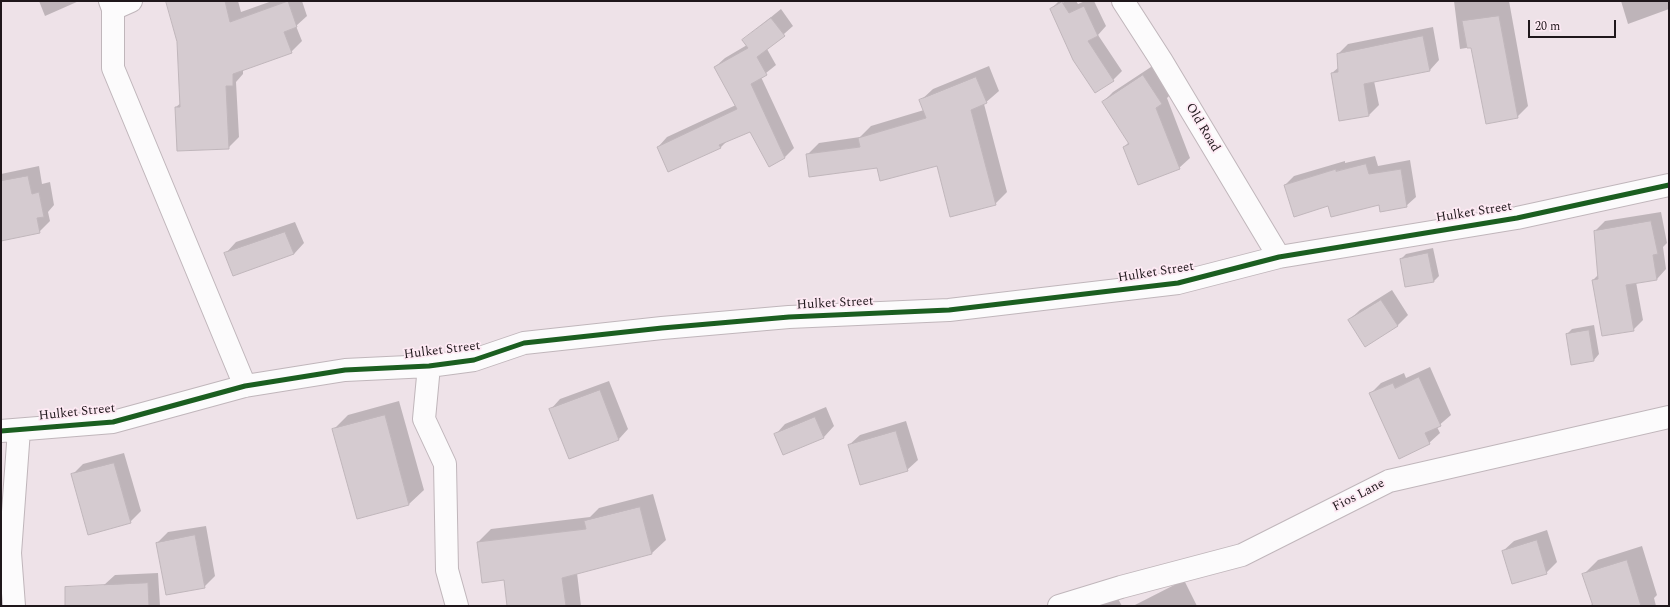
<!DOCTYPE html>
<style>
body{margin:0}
#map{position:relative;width:1670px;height:607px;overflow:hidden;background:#eee2e8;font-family:Spectral,serif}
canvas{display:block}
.frame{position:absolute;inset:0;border:2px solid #1f171b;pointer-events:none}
.scale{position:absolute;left:1528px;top:20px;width:88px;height:18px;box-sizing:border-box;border:2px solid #1f171b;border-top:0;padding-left:5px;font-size:12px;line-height:14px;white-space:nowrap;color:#1f171b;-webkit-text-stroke:3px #feeaf4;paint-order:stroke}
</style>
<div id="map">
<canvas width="1670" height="607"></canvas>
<div class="frame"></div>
<div class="scale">20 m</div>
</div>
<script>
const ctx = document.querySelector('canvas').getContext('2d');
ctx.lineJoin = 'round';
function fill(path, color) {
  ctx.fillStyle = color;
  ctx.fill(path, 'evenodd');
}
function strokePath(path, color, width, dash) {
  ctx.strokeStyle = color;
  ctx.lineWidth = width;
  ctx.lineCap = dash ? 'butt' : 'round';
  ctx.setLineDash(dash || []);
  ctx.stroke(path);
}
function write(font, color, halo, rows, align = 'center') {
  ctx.font = font + ' Spectral,serif';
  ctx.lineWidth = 3.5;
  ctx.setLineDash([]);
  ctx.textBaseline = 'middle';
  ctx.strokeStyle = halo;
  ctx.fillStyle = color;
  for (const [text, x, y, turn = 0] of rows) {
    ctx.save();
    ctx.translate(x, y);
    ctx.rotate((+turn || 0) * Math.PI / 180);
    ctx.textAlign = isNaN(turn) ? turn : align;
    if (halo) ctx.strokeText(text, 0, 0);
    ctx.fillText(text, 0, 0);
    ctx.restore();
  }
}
fill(new Path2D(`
 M 39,1 L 79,1 L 45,16 Z
 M 167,1 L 238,1 L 241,12 L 272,1 L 302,1 L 307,16 L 296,26 L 302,41 L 291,52 L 243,69 L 243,74 L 236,82 L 239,137 L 228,148 L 176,107 L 181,103 L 178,42 Z
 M 1059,1 L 1062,1 L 1060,4 L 1066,1 L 1076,1 L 1078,4 L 1085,1 L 1094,1 L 1106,26 L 1098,35 L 1122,71 L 1113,80 L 1051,9 Z
 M 1454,1 L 1509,1 L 1528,106 L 1517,117 L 1472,47 L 1460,49 Z
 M 1621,1 L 1669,1 L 1669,9 L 1628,24 Z
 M 781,9 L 793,26 L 767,49 L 776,65 L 761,77 L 794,148 L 785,157 L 750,130 L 727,141 L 720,148 L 658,147 L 667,137 L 736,105 L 715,67 L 725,58 L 747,45 L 743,40 Z
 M 1433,27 L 1439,60 L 1430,70 L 1374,81 L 1379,105 L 1369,115 L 1332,73 L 1339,67 L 1338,54 L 1348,44 Z
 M 1154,65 L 1172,93 L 1167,98 L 1190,158 L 1179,168 L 1124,147 L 1129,142 L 1103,102 L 1113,92 Z
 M 989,66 L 999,91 L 984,104 L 1007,192 L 995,204 L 938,164 L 877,167 L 807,155 L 819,143 L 860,137 L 871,126 L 924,110 L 920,101 L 933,89 Z
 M 1375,156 L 1378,166 L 1410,160 L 1416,197 L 1406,206 L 1380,204 L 1329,205 L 1285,185 L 1294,176 L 1345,161 L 1345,163 Z
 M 39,166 L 42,184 L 50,182 L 54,205 L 48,212 L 50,221 L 39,232 L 1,240 L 1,174 Z
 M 1661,212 L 1667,243 L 1663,247 L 1666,269 L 1657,279 L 1636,282 L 1643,320 L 1633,330 L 1593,280 L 1598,275 L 1595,231 L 1605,221 Z
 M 295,222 L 304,243 L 294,254 L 226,253 L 236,242 Z
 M 1433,248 L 1439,276 L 1433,282 L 1401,259 L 1406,254 Z
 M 1392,290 L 1408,315 L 1397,326 L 1349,320 L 1360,310 Z
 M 1594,325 L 1599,354 L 1594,360 L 1567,334 L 1572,329 Z
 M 1430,367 L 1451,415 L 1437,427 L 1440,433 L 1429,443 L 1370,394 L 1381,383 L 1404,373 L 1406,378 Z
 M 609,381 L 628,429 L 619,439 L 551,409 L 560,399 Z
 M 399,401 L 424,490 L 409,504 L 358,518 L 333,430 L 348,415 Z
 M 826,407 L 834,426 L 824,437 L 783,454 L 775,435 L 785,424 Z
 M 906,421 L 918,460 L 907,470 L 849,445 L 860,435 Z
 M 124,453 L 141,511 L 130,522 L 72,475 L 83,464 Z
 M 653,494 L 666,540 L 652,553 L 577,573 L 581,606 L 508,606 L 504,579 L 478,542 L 491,529 L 590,517 L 599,508 Z
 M 206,526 L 215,576 L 204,587 L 157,543 L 168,532 Z
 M 1547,530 L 1557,562 L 1546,573 L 1503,551 L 1514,541 Z
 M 1642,546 L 1657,595 L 1654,598 L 1656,606 L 1590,606 L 1593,603 L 1584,574 L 1598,560 Z
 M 1,568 L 4,606 L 1,606 Z
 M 158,573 L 160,606 L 105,606 L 104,585 L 115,575 Z
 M 1184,580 L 1197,606 L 1133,606 Z
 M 1116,595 L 1122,606 L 1091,606 Z`), '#0003');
const building = new Path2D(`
 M 166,1 L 225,1 L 230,22 L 288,1 L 297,27 L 284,32 L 292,53 L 233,74 L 233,86 L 226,86 L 229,149 L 177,151 L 175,107 L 180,107 L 177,42 Z
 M 1062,2 L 1069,13 L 1084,6 L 1098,36 L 1088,41 L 1114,81 L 1095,93 L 1073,60 L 1050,9 Z
 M 1499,16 L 1518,118 L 1486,124 L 1471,48 L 1467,48 L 1462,21 Z
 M 771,18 L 785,36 L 757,57 L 767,75 L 751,84 L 785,158 L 769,167 L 750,132 L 719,145 L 721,148 L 668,172 L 657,147 L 737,109 L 714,67 L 748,48 L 742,40 Z
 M 1423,36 L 1430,71 L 1364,84 L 1369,116 L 1339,121 L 1331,73 L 1338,72 L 1337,54 Z
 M 1143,75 L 1162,104 L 1156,108 L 1180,169 L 1138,185 L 1123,147 L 1129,144 L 1102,102 Z
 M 976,77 L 987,103 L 971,110 L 996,205 L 950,217 L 937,166 L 880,181 L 877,168 L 809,177 L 806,154 L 860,147 L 858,138 L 926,118 L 919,100 Z
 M 1366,164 L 1369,174 L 1401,169 L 1407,207 L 1380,212 L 1379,205 L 1331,217 L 1328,206 L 1294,217 L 1284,185 L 1336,169 L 1336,171 Z
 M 28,176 L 32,194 L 39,192 L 44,217 L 37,218 L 40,233 L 1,241 L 1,181 Z
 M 1651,221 L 1658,254 L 1653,255 L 1657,280 L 1626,285 L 1634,331 L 1602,336 L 1592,280 L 1598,279 L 1594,231 Z
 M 285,232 L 294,254 L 233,276 L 224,253 Z
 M 1428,253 L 1434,282 L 1405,287 L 1400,259 Z
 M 1381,300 L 1398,326 L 1365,347 L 1348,320 Z
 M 1589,330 L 1594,361 L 1571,365 L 1566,334 Z
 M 1419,377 L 1441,426 L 1425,433 L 1430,444 L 1399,459 L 1369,393 L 1393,383 L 1395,388 Z
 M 600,390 L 619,440 L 569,459 L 549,409 Z
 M 385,415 L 409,505 L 357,519 L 332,429 Z
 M 815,417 L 824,438 L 783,455 L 774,434 Z
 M 896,431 L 908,471 L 860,485 L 848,445 Z
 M 114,463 L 131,523 L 88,535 L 71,474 Z
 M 640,507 L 652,554 L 562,578 L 566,606 L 507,606 L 504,580 L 482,583 L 477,542 L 586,529 L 584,521 Z
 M 195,535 L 205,588 L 166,595 L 156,543 Z
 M 1537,540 L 1547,574 L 1512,584 L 1502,551 Z
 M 1627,560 L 1641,606 L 1593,606 L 1582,574 Z
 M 148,583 L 149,606 L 65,606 L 65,587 Z`);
fill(building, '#d5cbd0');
strokePath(building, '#c0b6bb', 1);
const minor = new Path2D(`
 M 110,1 L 113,9 L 113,68 L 245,386
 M 1123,1 L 1161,60 L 1279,257
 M 113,9 L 131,1
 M 429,366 L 424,419 L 445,464 L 447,570 L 457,606
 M 1,431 L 113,422 L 245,386 L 345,370 L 429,366 L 474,360 L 524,343 L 662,328 L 789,317 L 949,310 L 1178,283 L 1279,257 L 1517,218 L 1669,185
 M 14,606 L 10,553 L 19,430
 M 1059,606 L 1121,587 L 1242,555 L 1389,481 L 1669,417`);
strokePath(minor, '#c0b6bb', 24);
strokePath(minor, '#fcfbfc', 22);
strokePath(new Path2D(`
 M 1,431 L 113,422 L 245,386 L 345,370 L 429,366 L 474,360 L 524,343 L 662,328 L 789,317 L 949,310 L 1178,283 L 1279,257 L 1517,218 L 1669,185`), '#1b5e20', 5);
write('13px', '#1f171b', '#feeaf4', [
 ["Old Road",1202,128,59],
 ["Hulket Street",1474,213,-9],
 ["Hulket Street",1156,273,-9],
 ["Hulket Street",835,304,-3],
 ["Hulket Street",442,351,-7],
 ["Hulket Street",77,413,-6],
 ["Fios Lane",1359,496,-27]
]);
</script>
